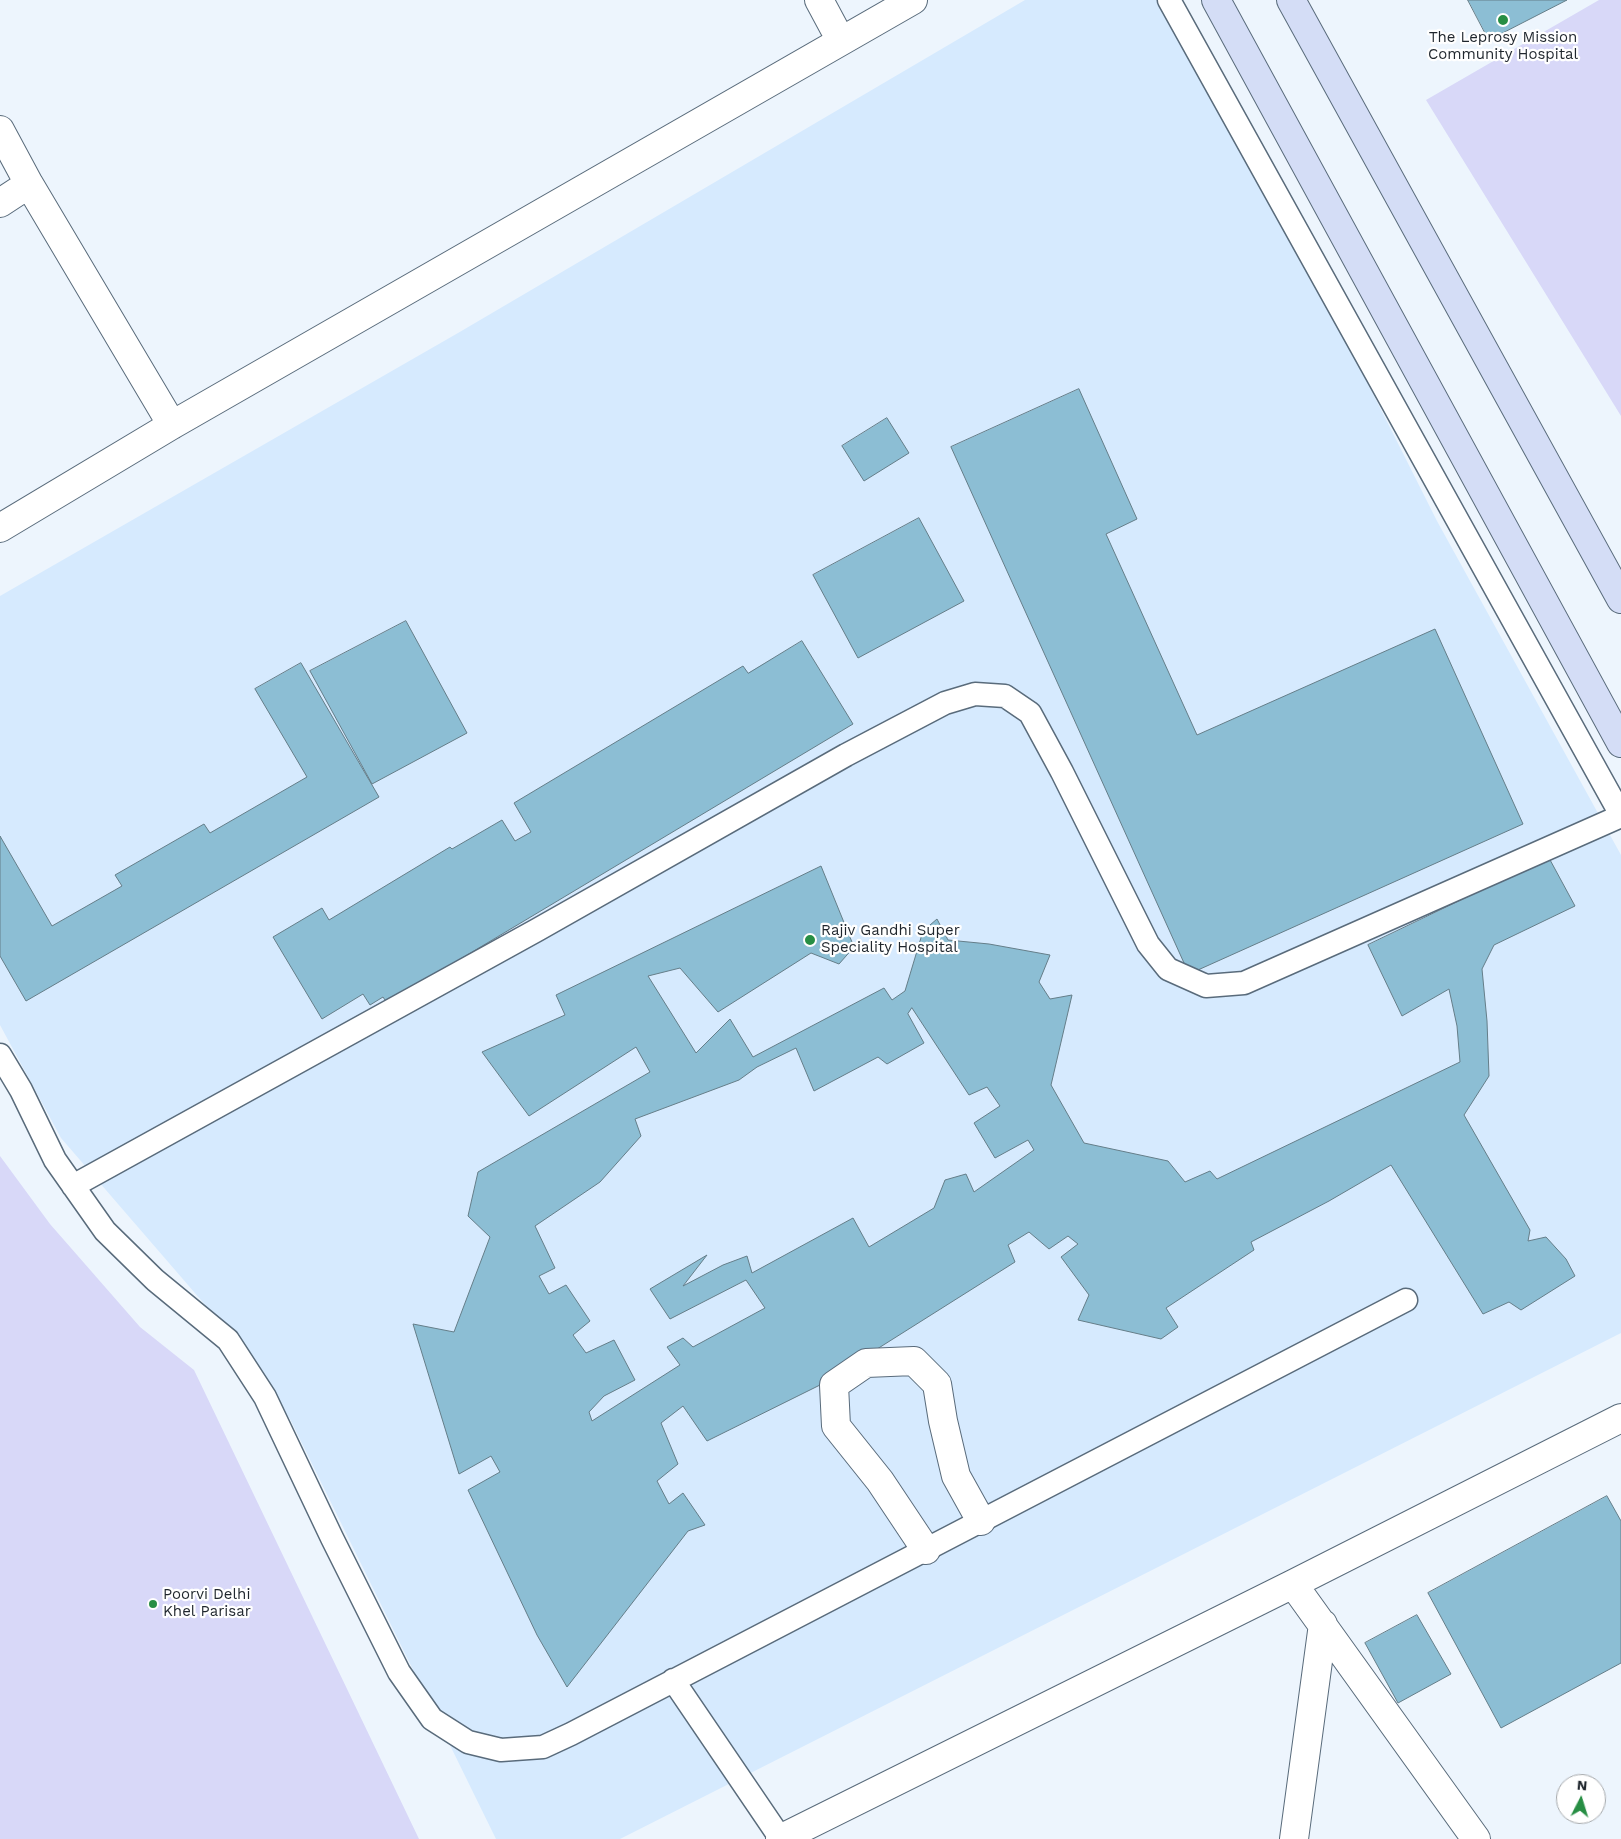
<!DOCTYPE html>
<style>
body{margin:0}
#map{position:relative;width:1621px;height:1839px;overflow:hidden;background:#edf5fd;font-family:"Work Sans",sans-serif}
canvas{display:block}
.north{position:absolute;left:1556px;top:1774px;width:50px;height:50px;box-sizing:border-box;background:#fff;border:1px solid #a5a8ab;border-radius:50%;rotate:5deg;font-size:14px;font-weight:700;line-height:20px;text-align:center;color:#1f262d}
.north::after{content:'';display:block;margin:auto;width:18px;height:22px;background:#278e44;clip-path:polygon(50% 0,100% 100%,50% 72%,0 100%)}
</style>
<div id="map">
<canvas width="1621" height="1839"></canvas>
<div class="north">N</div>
</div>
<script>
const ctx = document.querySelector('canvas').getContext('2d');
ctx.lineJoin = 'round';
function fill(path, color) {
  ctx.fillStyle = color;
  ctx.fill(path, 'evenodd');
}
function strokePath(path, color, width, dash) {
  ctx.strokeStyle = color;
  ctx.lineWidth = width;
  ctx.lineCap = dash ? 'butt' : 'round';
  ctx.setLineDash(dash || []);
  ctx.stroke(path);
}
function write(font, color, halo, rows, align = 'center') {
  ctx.font = font + ' "Work Sans",sans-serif';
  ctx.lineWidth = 4.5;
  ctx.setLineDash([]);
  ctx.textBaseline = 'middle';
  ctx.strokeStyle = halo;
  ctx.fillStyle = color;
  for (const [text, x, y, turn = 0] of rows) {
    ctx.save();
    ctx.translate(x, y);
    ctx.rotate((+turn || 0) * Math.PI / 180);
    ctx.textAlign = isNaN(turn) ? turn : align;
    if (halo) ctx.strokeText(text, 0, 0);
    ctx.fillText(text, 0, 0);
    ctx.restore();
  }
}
fill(new Path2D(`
 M 1025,0 L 1175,0 L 1437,521 L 1621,855 L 1621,1333 L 620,1839 L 496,1839 L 290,1419 L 207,1307 L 61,1138 L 0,1025 L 0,596 L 458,333 Z`), '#d6eafe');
fill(new Path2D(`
 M 1599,0 L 1621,0 L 1621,416 L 1426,100 Z
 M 0,1156 L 50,1224 L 140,1327 L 194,1370 L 419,1839 L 0,1839 Z`), '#d8d8f8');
const building = new Path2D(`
 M 1468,0 L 1567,0 L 1489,40 Z
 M 1079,389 L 1137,519 L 1106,534 L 1197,735 L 1435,629 L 1523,824 L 1189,974 L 951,447 Z
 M 887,418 L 909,453 L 864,481 L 842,446 Z
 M 919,518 L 964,601 L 858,658 L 813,575 Z
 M 406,621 L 467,733 L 372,784 L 310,671 Z
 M 802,641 L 853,724 L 387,1003 L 383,997 L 370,1005 L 363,994 L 322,1019 L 273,937 L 322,908 L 329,920 L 450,847 L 452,849 L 502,820 L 515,841 L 531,832 L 514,803 L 743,666 L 748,673 Z
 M 301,663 L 379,797 L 26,1001 L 0,956 L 0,836 L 52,926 L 122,886 L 115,875 L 204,824 L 210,833 L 307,777 L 255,689 Z
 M 1549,858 L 1575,906 L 1494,945 L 1482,969 L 1487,1021 L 1489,1076 L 1464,1115 L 1530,1230 L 1528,1241 L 1546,1237 L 1566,1259 L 1575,1276 L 1521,1310 L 1509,1302 L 1483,1314 L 1391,1165 L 1329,1201 L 1251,1242 L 1254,1250 L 1166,1308 L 1178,1327 L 1161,1339 L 1078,1320 L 1089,1295 L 1061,1257 L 1078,1244 L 1068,1236 L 1049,1249 L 1029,1232 L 1008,1245 L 1015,1262 L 820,1385 L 707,1441 L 683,1406 L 661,1423 L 678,1464 L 657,1481 L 669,1504 L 683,1493 L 705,1525 L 688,1531 L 567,1687 L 537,1635 L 468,1490 L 500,1472 L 491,1456 L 459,1474 L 413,1324 L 454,1332 L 490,1237 L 468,1216 L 478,1172 L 650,1072 L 636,1047 L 529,1116 L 482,1052 L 565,1015 L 556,995 L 821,866 L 854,947 L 839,964 L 811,953 L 718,1012 L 680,968 L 648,976 L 696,1053 L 730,1019 L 753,1057 L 884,988 L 892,1000 L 905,991 L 923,931 L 937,919 L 948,940 L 989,944 L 1050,955 L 1039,982 L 1050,999 L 1072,995 L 1051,1085 L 1084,1143 L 1168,1161 L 1185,1182 L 1210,1171 L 1217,1179 L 1460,1062 L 1457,1026 L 1449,989 L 1402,1016 L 1368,945 ZM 912,1008 L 969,1095 L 987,1087 L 1000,1106 L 974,1123 L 995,1158 L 1028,1140 L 1034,1150 L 974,1192 L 966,1174 L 945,1180 L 934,1208 L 869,1247 L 853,1218 L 752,1273 L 747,1256 L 723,1265 L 683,1286 L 707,1255 L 650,1289 L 670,1319 L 746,1280 L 765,1308 L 693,1347 L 683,1338 L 667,1347 L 680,1365 L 592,1421 L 589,1412 L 604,1396 L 635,1380 L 614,1340 L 586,1353 L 573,1335 L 590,1321 L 566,1285 L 549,1294 L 539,1276 L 555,1268 L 535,1226 L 600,1182 L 641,1136 L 635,1119 L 739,1080 L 757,1067 L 796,1048 L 814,1091 L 878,1057 L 887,1064 L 924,1043 L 908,1014 Z
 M 1607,1496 L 1621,1521 L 1621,1663 L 1501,1728 L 1428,1593 Z
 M 1417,1615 L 1451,1674 L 1398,1703 L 1365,1643 Z`);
fill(building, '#8cbed4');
strokePath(building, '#657e89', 1);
const lane = new Path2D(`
 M 1169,0 L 1621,815
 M 0,1055 L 21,1090 L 55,1160 L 105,1231 L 155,1280 L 228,1340 L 265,1397 L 332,1538 L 399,1672 L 432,1719 L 468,1742 L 501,1750 L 543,1747 L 571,1734 L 1406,1300
 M 73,1186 L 537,930 L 846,755 L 945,703 L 975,694 L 1005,696 L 1030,713 L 1062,772 L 1148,944 L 1168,969 L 1206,986 L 1244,983 L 1621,816
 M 673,1680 L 781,1839`);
const street = new Path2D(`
 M 819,0 L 841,41
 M 0,130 L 29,184 L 172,425
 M 0,203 L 29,184
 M 0,528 L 172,425 L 913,0
 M 926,1550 L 880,1481 L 836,1426 L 834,1385 L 866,1363 L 914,1361 L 937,1384 L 943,1421 L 956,1476 L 981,1521
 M 1293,1584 L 1476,1839
 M 780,1839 L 1293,1584 L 1621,1418
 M 1294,1839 L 1323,1624`);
const secondary = new Path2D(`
 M 1216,0 L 1621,743
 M 1291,0 L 1621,599`);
strokePath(lane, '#596b7b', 25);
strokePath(street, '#596b7b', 30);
strokePath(secondary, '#596b7b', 30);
strokePath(lane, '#fff', 22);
strokePath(street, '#fff', 28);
strokePath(secondary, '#d4ddf6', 28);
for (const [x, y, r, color] of [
 [1503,20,6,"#278e44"],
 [810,940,6,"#278e44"],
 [153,1604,5,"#278e44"]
]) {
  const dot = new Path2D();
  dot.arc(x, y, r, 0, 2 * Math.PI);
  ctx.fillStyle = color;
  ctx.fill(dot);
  strokePath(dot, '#fff', 2);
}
write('15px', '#1f262d', '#fff', [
 ["The Leprosy Mission",1503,38,"center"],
 ["Community Hospital",1503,55,"center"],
 ["Rajiv Gandhi Super",821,931],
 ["Speciality Hospital",821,948],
 ["Poorvi Delhi",163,1595],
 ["Khel Parisar",163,1612]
], 'left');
</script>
